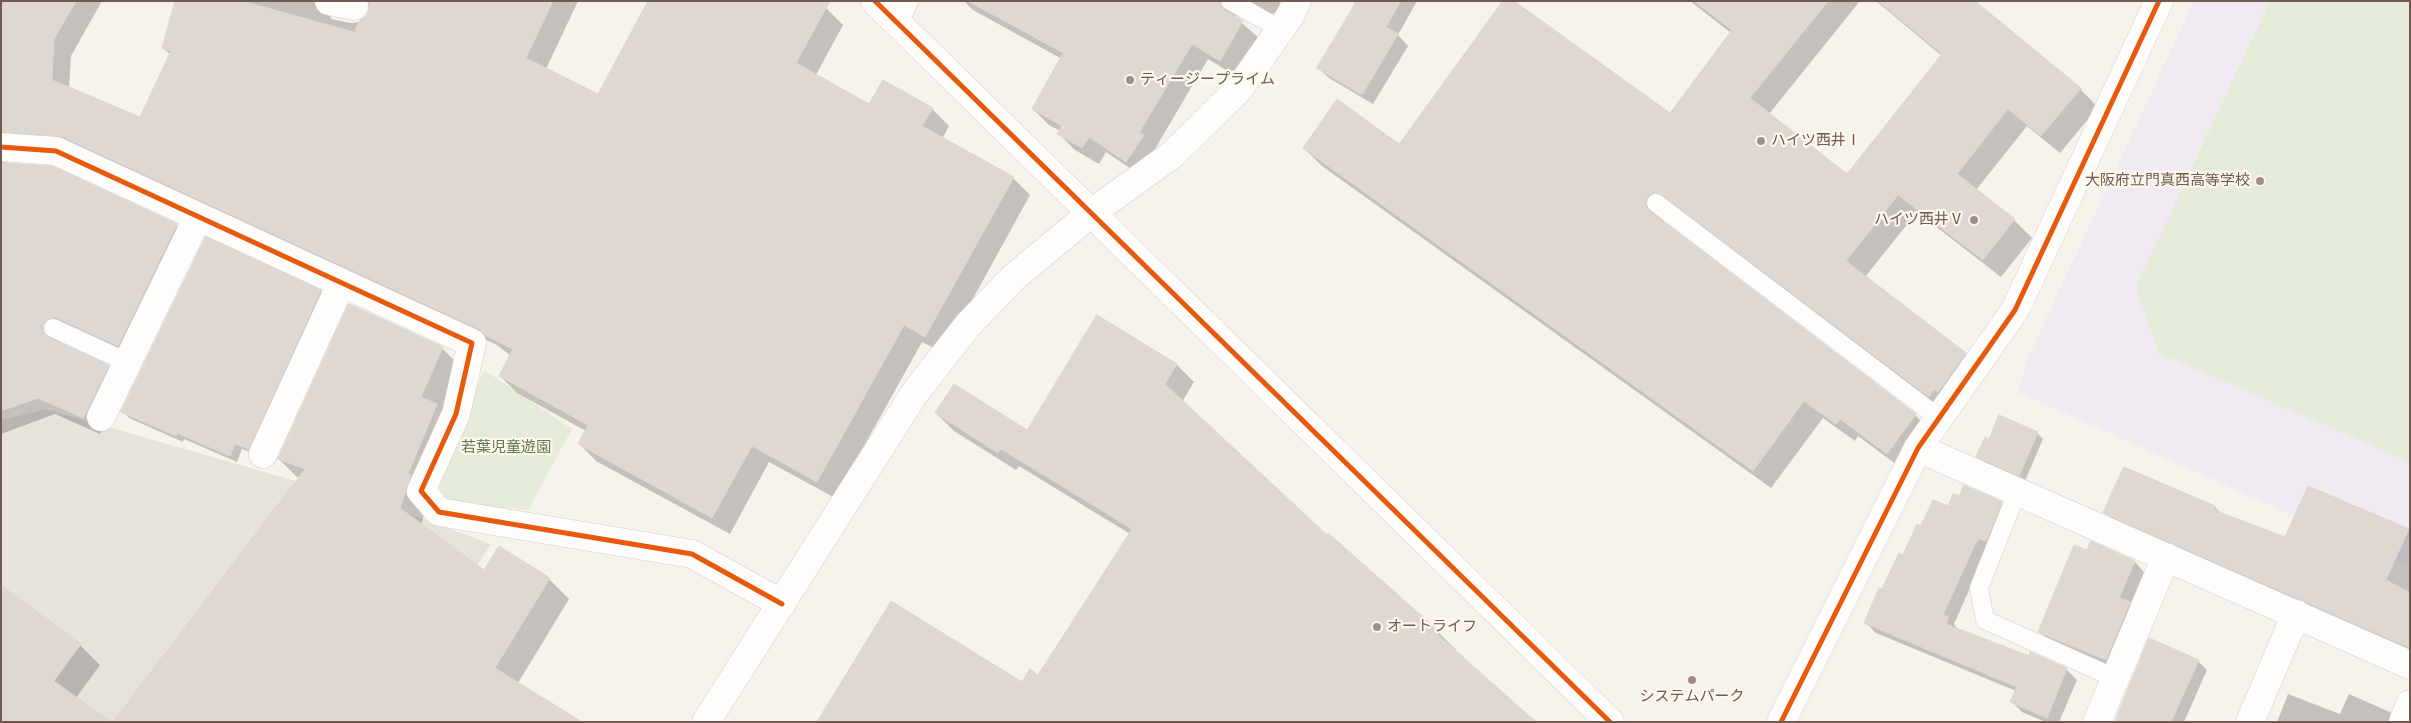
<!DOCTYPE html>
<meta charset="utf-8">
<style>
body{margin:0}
#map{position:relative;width:2411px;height:723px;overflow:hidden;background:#f6f2ec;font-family:"Archivo Narrow",sans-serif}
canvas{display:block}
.frame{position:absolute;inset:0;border:2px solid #715a4f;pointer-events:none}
</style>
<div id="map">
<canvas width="2411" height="723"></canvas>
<div class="frame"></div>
</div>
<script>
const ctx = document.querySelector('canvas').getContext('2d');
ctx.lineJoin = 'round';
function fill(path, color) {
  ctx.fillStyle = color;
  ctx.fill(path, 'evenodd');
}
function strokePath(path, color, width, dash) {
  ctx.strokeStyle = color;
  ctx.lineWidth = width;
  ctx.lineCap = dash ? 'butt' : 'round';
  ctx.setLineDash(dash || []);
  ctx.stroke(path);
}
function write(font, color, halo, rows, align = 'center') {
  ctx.font = font + ' "Archivo Narrow","Noto Sans JP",sans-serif';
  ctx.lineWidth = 4.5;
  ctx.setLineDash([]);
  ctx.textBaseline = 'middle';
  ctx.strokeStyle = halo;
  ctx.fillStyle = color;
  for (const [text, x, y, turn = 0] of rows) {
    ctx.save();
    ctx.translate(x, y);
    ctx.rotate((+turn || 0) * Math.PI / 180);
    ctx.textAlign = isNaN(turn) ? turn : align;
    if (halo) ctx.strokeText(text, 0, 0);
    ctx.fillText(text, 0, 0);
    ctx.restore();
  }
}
fill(new Path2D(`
 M 46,409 L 410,514 L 491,544 L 375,722 L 1,722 L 1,420 Z`), '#e8e2dd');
fill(new Path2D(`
 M 2194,1 L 2410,1 L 2410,568 L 2018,392 L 2027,360 Z`), '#f2eaf2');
fill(new Path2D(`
 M 2270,1 L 2410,1 L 2410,462 L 2159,353 L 2136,287 Z
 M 484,370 L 572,429 L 528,510 L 450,504 L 437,485 Z`), '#e4ebd8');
fill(new Path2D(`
 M 1,1 L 102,1 L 71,56 L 69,88 L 141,119 L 171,55 L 163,48 L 176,1 L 578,1 L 546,69 L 599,95 L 819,1 L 843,25 L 816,75 L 870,105 L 932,109 L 949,126 L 942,139 L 1013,178 L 1030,195 L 943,353 L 922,342 L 835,498 L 769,462 L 730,534 L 596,461 L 579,443 L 586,431 L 517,393 L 500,376 L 511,356 L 497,345 L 81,153 L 5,156 L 2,162 L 52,168 L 176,225 L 194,242 L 135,362 L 60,340 L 60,344 L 108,366 L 125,383 L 100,434 L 55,414 L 1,434 ZM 350,2 L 370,6 L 366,18 L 359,22 L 351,23 L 331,19 L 330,15 Z
 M 964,1 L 1293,1 L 1283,19 L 1273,13 L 1270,17 L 1236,12 L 1236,18 L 1259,38 L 1237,77 L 1208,59 L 1155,149 L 1159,152 L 1143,177 L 1106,152 L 1099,164 L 1075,150 L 1059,134 L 1060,131 L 1049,125 L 1033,109 L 1062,59 L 973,10 Z
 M 1352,1 L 1417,1 L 1398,35 L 1408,46 L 1373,104 L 1329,78 L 1318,68 L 1357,4 Z
 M 1690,1 L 1860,1 L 1769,114 L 1847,176 L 1942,56 L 1876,1 L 1973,1 L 2080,89 L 2098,107 L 2060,153 L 2027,126 L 1976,190 L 2014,220 L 2032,238 L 2001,277 L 1917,212 L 1865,277 L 1965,354 L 1983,372 L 1947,414 L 1665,215 L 1664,224 L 1915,415 L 1933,433 L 1905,471 L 1858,436 L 1855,441 L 1823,418 L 1771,488 L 1322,166 L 1304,148 L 1400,146 L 1671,115 L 1731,33 Z
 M 320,291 L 327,298 L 255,454 L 242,449 L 237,462 L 184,439 L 183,442 L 129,418 L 123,411 Z
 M 442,348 L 462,368 L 430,496 L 421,525 L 484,571 L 549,579 L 569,599 L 518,683 L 360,722 L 299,479 L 279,459 Z
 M 1177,365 L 1194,382 L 1182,402 L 1327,537 L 1328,535 L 1438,632 L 1456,650 L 1455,652 L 1022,684 L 1038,676 L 1130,534 L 1019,466 L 1016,470 L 954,431 L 936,413 L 1027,432 Z
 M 2037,433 L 2043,439 L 2025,481 L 1984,462 L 1978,456 L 1989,441 Z
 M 2001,503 L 2011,513 L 1985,554 L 1954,624 L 1958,630 L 2029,658 L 2066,669 L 2077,680 L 2059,722 L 2045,722 L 2022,712 L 2012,702 L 2016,691 L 1876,633 L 1866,623 L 1883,591 L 1922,528 L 1948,508 Z
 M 2215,507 L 2222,515 L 2286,539 L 2408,530 L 2410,532 L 2410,653 L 2114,521 L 2105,512 Z
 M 2087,551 L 2135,562 L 2144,572 L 2130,605 L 2139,613 L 2116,669 L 2050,642 L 2040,632 Z
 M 1,586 L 80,645 L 100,665 L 76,698 L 1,722 Z
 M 2198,661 L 2207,670 L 2184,722 L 2119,722 Z
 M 2288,694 L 2340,714 L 2349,694 L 2390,712 L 2399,722 L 2277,722 Z`), '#0003');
const building = new Path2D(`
 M 3,1 L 76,1 L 54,39 L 52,80 L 140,117 L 171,51 L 162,48 L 175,1 L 242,1 L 354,32 L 360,20 L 366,16 L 369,10 L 369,1 L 553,1 L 526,58 L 598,94 L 648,1 L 830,1 L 796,63 L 869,104 L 883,80 L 933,108 L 922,126 L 1014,177 L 925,337 L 904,325 L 817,482 L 752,446 L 712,518 L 578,444 L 588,425 L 499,376 L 513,349 L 486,336 L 479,329 L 63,137 L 1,132 L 1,29 Z
 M 968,1 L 1219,1 L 1224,10 L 1243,21 L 1220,61 L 1192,44 L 1139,133 L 1144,135 L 1126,162 L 1089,137 L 1082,148 L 1057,134 L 1062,126 L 1032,109 L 1063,53 Z
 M 1357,1 L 1401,1 L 1386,27 L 1398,34 L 1362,95 L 1317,68 Z
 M 1503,1 L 1514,1 L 1670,113 L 1732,30 L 1694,1 L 1828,1 L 1750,98 L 1847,174 L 1942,54 L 1878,1 L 1975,1 L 2081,88 L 2041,136 L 2008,109 L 1957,174 L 2015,219 L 1983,260 L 1898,195 L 1846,261 L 1966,353 L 1938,392 L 1934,389 L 1929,397 L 1662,195 L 1652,193 L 1647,197 L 1646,207 L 1650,211 L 1916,414 L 1887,454 L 1840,419 L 1836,424 L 1804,401 L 1753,471 L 1303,148 L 1337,99 L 1399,144 Z
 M 1,163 L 52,166 L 177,224 L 118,346 L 57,318 L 52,318 L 44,323 L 43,329 L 48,337 L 109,365 L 83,418 L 38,398 L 1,411 Z
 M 206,237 L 321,290 L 249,449 L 235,444 L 230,456 L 177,433 L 176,436 L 121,412 Z
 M 349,304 L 443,347 L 421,397 L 437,404 L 408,474 L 411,475 L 400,508 L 484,570 L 499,546 L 550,578 L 495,668 L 582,722 L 113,722 L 305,469 L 278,459 Z
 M 1097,315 L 1177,364 L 1165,384 L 1327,535 L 1328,533 L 1439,631 L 1437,634 L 1536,722 L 817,722 L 891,601 L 1022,682 L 1030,669 L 1038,675 L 1132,529 L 1001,449 L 998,453 L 935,413 L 954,384 L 1027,430 Z
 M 1999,415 L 2038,432 L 2019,476 L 1976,457 L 1985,437 L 1989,439 Z
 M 2124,467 L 2215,506 L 2214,510 L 2285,537 L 2308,486 L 2409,529 L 2386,580 L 2410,593 L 2410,648 L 2103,513 Z
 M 1964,485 L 2002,502 L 1986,541 L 1979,539 L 1975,544 L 1943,615 L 1949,617 L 1946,624 L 2029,656 L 2030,652 L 2067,668 L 2047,718 L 2010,702 L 2017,687 L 1864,623 L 1879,588 L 1882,589 L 1899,553 L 1903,555 L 1917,524 L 1921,526 L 1933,500 L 1948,506 L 1953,494 L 1959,496 Z
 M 2091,541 L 2135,561 L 2119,598 L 2130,602 L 2106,660 L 2038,632 L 2074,545 L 2087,550 Z
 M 1,585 L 81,644 L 54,681 L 111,722 L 1,722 Z
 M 2149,638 L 2199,660 L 2171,722 L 2115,722 Z`);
fill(building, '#dfd8d2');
strokePath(building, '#ded5cf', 1);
const lane = new Path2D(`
 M 1230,1 L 1280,29
 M 1656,203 L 1939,418
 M 53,328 L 127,362
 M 2017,492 L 1979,588 L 1985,620 L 2115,678`);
const street = new Path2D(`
 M 329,1 L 354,6
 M 895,20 L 904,1
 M 1,147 L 56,151 L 472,343 L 456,414 L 421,491 L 439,512 L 692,554 L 782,604
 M 101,417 L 198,217
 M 1918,448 L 2410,665
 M 263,454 L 341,284
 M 1781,722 L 1918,448 L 2015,310 L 2159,1
 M 2097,722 L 2166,557
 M 2250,722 L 2296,614
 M 2403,722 L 2410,704`);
const secondary = new Path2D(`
 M 875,1 L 1610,722
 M 706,722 L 914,394 L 968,325 L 1013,278 L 1090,214 L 1173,154 L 1238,90 L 1290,16 L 1297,1`);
strokePath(lane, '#d5cfca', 19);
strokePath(street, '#d5cfca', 29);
strokePath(secondary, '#d6cfca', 29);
strokePath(lane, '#fefdfc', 18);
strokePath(street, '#fefdfc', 28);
strokePath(secondary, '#fefdfc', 28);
strokePath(new Path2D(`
 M 875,1 L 1610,722
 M 1,147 L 56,151 L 472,343 L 456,414 L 421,491 L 439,512 L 692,554 L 782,604
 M 1781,722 L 1918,448 L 2015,310 L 2159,1`), '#e8590c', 5);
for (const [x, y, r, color] of [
 [1130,80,5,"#a08f86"],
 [1761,141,5,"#a08f86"],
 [2260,181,5,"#a08f86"],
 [1974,220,5,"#a08f86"],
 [1377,627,5,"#a08f86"],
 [1692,680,5,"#a08f86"]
]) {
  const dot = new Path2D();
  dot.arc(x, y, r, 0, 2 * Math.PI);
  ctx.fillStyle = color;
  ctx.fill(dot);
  strokePath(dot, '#fdf7ee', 2);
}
write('15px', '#715a4f', '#fdf7ee', [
 ["ティージープライム",1140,80],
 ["ハイツ西井Ⅰ",1771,141],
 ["大阪府立門真西高等学校",2250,181,"right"],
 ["ハイツ西井Ⅴ",1964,220,"right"],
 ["オートライフ",1387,627],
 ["システムパーク",1692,697,"center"]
], 'left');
write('15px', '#5a7b4b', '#fdf7ee', [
 ["若葉児童遊園",506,448]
]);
</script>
